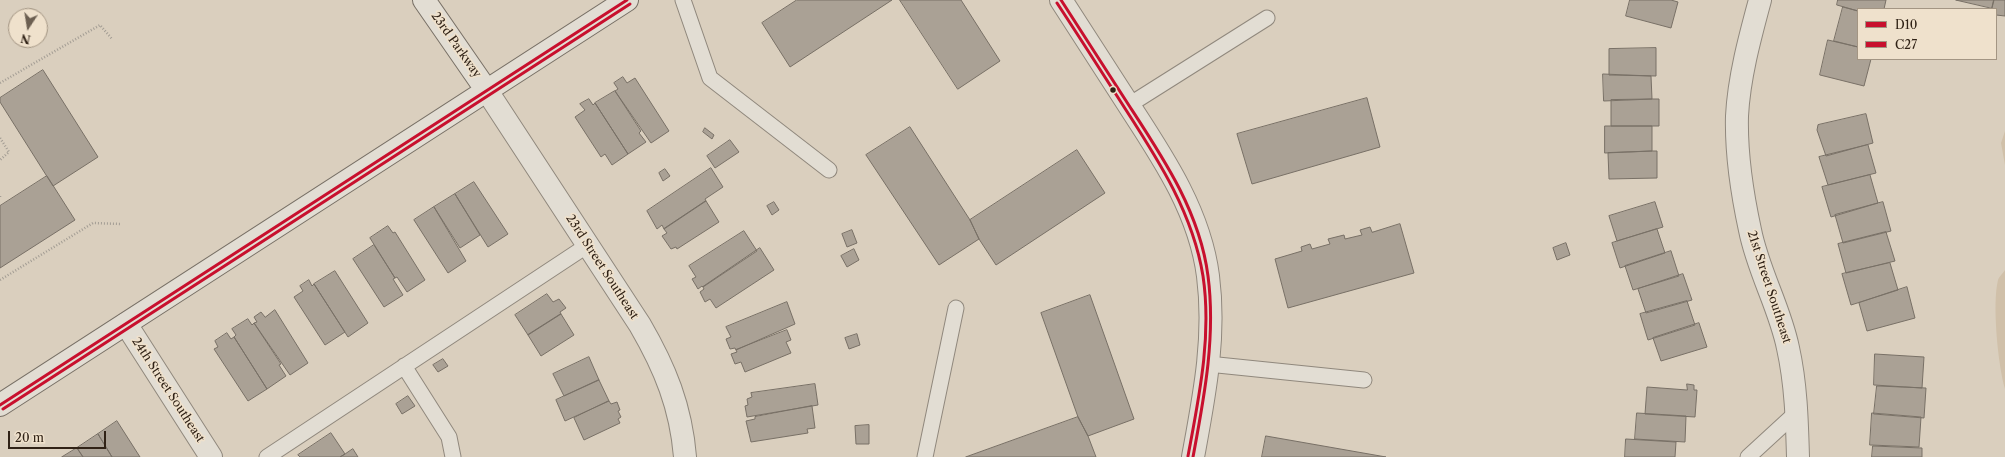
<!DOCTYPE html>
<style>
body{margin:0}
#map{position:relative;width:2005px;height:457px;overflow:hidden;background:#dacfbe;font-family:"Libre Caslon Text",serif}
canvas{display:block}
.legend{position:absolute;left:1857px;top:8px;width:140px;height:52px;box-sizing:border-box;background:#efe1cc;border:1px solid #a39583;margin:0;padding:5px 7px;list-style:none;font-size:12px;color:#302216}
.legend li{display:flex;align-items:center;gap:8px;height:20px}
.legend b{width:20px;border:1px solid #a39583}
.north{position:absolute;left:8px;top:8px;width:40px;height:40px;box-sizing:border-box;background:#efe1cc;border:1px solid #a39583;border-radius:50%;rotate:192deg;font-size:11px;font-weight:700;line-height:16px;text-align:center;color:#302216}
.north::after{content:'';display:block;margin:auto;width:14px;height:18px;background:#6c5f51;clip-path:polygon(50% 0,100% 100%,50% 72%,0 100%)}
.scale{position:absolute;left:8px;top:431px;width:98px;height:18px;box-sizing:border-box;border:2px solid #302216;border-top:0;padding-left:5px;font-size:12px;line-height:14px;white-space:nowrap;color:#302216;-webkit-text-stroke:3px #efe1cc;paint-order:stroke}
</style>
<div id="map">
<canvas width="2005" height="457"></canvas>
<ul class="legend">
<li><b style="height:5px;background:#c8102e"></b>D10</li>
<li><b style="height:5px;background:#c8102e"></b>C27</li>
</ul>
<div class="north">N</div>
<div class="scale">20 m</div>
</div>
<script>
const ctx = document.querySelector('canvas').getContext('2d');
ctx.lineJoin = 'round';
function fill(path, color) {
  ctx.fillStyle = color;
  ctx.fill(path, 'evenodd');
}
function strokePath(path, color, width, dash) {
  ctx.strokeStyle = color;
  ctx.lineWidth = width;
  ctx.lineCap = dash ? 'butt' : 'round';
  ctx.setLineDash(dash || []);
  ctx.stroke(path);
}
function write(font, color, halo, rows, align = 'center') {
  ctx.font = font + ' "Libre Caslon Text",serif';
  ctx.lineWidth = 3.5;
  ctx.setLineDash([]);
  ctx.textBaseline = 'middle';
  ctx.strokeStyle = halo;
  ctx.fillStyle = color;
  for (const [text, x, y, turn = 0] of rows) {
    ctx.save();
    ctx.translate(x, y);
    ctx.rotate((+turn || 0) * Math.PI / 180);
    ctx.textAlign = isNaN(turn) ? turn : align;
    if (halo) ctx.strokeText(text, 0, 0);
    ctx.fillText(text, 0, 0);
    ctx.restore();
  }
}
fill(new Path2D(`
 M 2005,131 L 2005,165 L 2001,143 Z
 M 2005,270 L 2005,389 C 1998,365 1992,304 1998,280 C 1999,277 2003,273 2005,270 Z`), '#d0c0a9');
const building = new Path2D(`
 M 797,0 L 892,0 L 790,67 L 762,23 Z
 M 900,0 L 961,0 L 1000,61 L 958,89 Z
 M 1630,0 L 1671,0 L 1678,2 L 1671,28 L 1626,16 Z
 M 1838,0 L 1886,0 L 1884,9 L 1858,9 L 1858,11 L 1837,5 Z
 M 1956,0 L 1994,0 L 1992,8 Z
 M 1994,0 L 2005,0 L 2005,16 L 1996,15 L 1996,9 L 1992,9 Z
 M 1843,7 L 1858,11 L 1858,47 L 1834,41 Z
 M 1828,40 L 1858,47 L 1858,59 L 1871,59 L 1864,86 L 1820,75 Z
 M 1656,48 L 1656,76 L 1609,75 L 1609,49 Z
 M 43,70 L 98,157 L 53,186 L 0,102 L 0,98 Z
 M 1603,74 L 1651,76 L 1652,99 L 1604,101 Z
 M 623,77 L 627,83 L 635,78 L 669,131 L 651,143 L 615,91 L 618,89 L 614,83 Z
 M 615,91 L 641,131 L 639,133 L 646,142 L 628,154 L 595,103 Z
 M 1367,98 L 1380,147 L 1252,184 L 1237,134 Z
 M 589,99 L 593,105 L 595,103 L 628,154 L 612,165 L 605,154 L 601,157 L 575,117 L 585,110 L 580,104 Z
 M 1652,99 L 1659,99 L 1659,126 L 1611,126 L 1611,100 Z
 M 1866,114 L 1873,143 L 1826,156 L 1817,130 L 1818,125 Z
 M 1605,126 L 1652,126 L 1652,151 L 1605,153 Z
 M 910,127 L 970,220 L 979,239 L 939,265 L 866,155 Z
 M 705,128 L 714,135 L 712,139 L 703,132 Z
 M 730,140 L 739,152 L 715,168 L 707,156 Z
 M 1868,145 L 1876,173 L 1828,185 L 1819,157 Z
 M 1077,150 L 1105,193 L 996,265 L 979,239 L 970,220 Z
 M 1652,151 L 1657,151 L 1657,178 L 1609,179 L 1608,153 Z
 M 711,168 L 723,187 L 705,199 L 706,201 L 664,229 L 662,225 L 657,229 L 647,211 Z
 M 665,169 L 670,176 L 663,181 L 659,173 Z
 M 1870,175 L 1878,203 L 1831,217 L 1822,187 Z
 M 47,176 L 75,220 L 0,268 L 0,206 Z
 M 474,182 L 508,234 L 488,247 L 455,194 Z
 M 455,194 L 480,235 L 460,248 L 434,207 Z
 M 706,201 L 719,222 L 677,249 L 676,247 L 671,249 L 662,236 L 667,233 L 664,229 Z
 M 774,202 L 779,210 L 772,215 L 767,206 Z
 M 1655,202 L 1663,227 L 1617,241 L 1609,216 Z
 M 1883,202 L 1891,231 L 1843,243 L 1835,215 Z
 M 434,207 L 466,261 L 448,273 L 414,220 Z
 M 1400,224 L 1414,273 L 1288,308 L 1275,259 L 1302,251 L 1301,247 L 1310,244 L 1312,249 L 1330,244 L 1328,239 L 1344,235 L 1345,239 L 1362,235 L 1360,230 L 1370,227 L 1372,232 Z
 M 388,226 L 393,233 L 395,232 L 425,280 L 407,292 L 397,277 L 395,278 L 370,238 Z
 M 1657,229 L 1665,253 L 1620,268 L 1612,243 Z
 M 852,230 L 857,243 L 847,247 L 842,234 Z
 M 744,231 L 757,251 L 703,287 L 702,286 L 698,289 L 692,279 L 696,277 L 689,266 Z
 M 1886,232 L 1895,261 L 1846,273 L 1838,244 Z
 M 1566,243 L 1570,255 L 1557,260 L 1553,248 Z
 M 374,245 L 395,278 L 393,279 L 403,295 L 384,307 L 353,259 Z
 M 760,248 L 774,270 L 716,308 L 710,299 L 705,302 L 700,292 L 704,289 L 703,287 Z
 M 854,249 L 859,260 L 847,267 L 841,256 Z
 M 1671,251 L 1679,276 L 1633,290 L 1625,266 Z
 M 1890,263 L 1898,290 L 1851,305 L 1842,274 Z
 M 335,271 L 368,323 L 348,337 L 314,284 Z
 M 1683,274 L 1692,300 L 1646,313 L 1638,289 Z
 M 309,280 L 312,286 L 314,284 L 345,332 L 325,345 L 294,297 L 303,291 L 300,286 Z
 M 1907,287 L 1915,318 L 1867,331 L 1859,303 Z
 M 547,294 L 553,302 L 559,299 L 566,308 L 560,312 L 561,314 L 528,335 L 515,315 Z
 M 1090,295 L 1134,419 L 1088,436 L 1078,417 L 1041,313 Z
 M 1687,301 L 1695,325 L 1648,340 L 1640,314 Z
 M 787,302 L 795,324 L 736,350 L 735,348 L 730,349 L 726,339 L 731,337 L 726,327 Z
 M 275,310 L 308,363 L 290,375 L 254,323 L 257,322 L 254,317 L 261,312 L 265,317 Z
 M 561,314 L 574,335 L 541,356 L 528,335 Z
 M 248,319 L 252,325 L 254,323 L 281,364 L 279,365 L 286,376 L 267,389 L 234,337 L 236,335 L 232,329 Z
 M 1699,323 L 1707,347 L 1661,361 L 1653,338 Z
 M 787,330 L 791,340 L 786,342 L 791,353 L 745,372 L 741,362 L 735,364 L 731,354 L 737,352 L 736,350 Z
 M 227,333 L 231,339 L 234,337 L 267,389 L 248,401 L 214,349 L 218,347 L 215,341 Z
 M 857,334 L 860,345 L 849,349 L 845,338 Z
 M 1875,354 L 1924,357 L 1922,388 L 1874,385 Z
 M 589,357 L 599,380 L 564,396 L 553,374 Z
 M 443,359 L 448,366 L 438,372 L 433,365 Z
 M 599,380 L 609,401 L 565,421 L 556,400 Z
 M 815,384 L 818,405 L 747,417 L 745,406 L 748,405 L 747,399 L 752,397 L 751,393 Z
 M 1687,384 L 1694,385 L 1694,390 L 1697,390 L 1695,417 L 1645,414 L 1647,387 L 1687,390 Z
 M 1877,386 L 1926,388 L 1924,418 L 1874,414 Z
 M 408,396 L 415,406 L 402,414 L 396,404 Z
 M 609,401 L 611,404 L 617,402 L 620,410 L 618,411 L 621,417 L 618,419 L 620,423 L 584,440 L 574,418 Z
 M 812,406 L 815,428 L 807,429 L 808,433 L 751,442 L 746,421 L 755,419 L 755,417 Z
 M 1637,413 L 1686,416 L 1685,442 L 1635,439 Z
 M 1872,413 L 1921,417 L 1919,447 L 1870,445 Z
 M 1078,417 L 1088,436 L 1096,457 L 966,457 Z
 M 117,421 L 140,457 L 112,457 L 98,434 Z
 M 869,425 L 869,444 L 856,444 L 855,426 Z
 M 331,433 L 345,454 L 340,457 L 300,457 L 298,455 Z
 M 98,434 L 112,457 L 83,457 L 77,448 Z
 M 1266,436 L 1386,457 L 1262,457 Z
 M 1626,439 L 1676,442 L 1675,457 L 1625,457 Z
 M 1873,446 L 1922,448 L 1922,457 L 1872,457 Z
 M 77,448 L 83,457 L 62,457 Z
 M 353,449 L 358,457 L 340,457 L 345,454 Z`);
fill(building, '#aaa195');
strokePath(building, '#787066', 1);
const lane = new Path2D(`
 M 683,0 L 710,78 L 829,170
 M 1129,105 L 1267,18
 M 1208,364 L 1364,380
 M 404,366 L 449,437 L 453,457
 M 267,457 L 588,245
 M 925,457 L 956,308
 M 1748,457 L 1797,412`);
const street = new Path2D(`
 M 1061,0 C 1084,36 1107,71 1130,107 C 1164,159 1200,213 1208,276 C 1216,338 1204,397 1193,457
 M 1760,0 C 1750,37 1739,77 1737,116 C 1736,154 1742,193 1750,230 C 1758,271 1780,308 1788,348 C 1796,384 1797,421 1798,457
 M 487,91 L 640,325 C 665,368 681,407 685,457
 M 126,324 L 211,457`);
const secondary = new Path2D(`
 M 424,0 L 487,91
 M 0,405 L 627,0`);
strokePath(lane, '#90887d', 17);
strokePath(street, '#90887d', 24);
strokePath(secondary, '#787066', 24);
strokePath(new Path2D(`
 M 0,83 L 100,25 L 112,39
 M 0,138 L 9,152 L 0,160
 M 0,196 L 0,197
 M 0,280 L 93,223 L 121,224`), '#a39d94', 2.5, [1, 2]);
strokePath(lane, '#e2ddd3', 15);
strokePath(street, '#e2ddd3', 22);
strokePath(secondary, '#e2ddd3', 22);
strokePath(new Path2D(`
 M 1061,0 C 1084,36 1107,71 1130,107 C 1164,159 1200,213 1208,276 C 1216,337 1204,398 1193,457
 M 0,405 L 627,0`), '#c8102e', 3);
strokePath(new Path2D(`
 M 1057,3 C 1080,38 1103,74 1126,110 C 1159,161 1193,214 1203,276 C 1212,336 1199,397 1188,456
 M 3,409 L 630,4`), '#c8102e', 3);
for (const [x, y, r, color] of [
 [1113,90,3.5,"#302216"]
]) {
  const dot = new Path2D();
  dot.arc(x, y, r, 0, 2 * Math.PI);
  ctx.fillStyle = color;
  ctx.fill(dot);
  strokePath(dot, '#efe1cc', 1.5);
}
write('12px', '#302216', '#efe1cc', [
 ["23rd Parkway",456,45,55],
 ["23rd Street Southeast",602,267,57],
 ["21st Street Southeast",1769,287,72],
 ["24th Street Southeast",168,390,57]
]);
</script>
